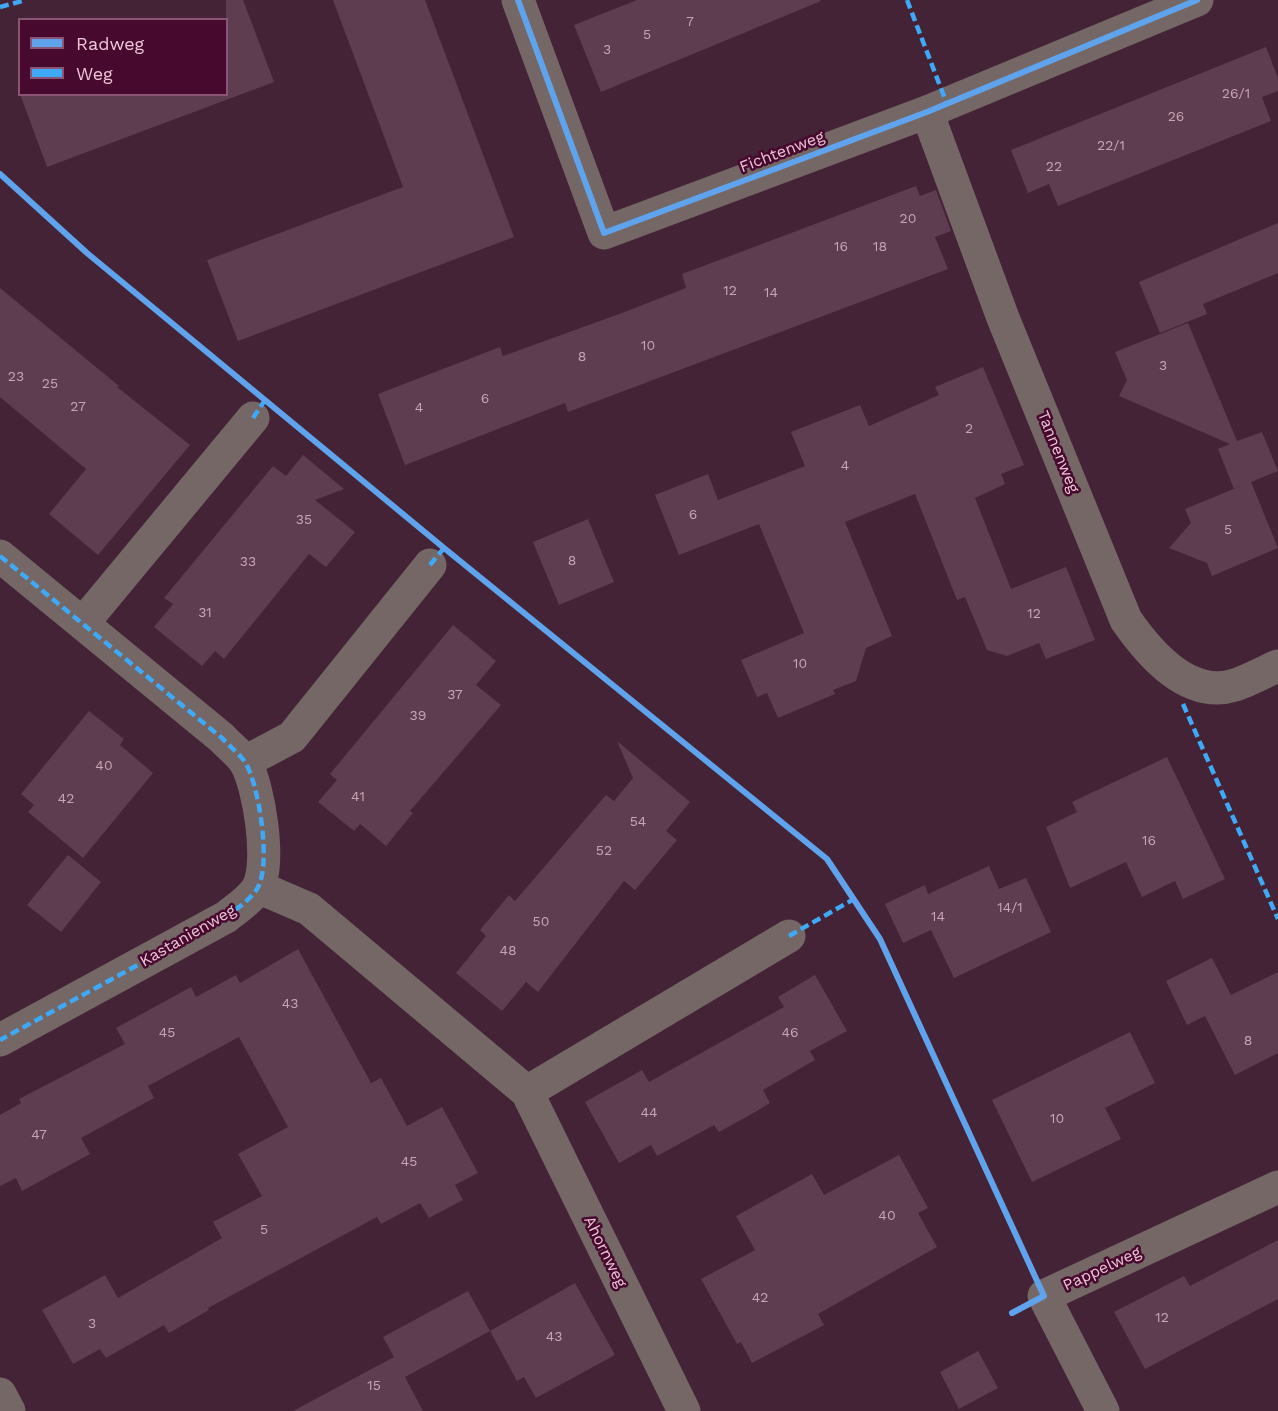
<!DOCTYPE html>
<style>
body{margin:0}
#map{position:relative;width:1278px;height:1411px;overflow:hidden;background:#442336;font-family:"Work Sans",sans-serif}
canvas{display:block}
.legend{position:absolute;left:18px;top:18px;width:210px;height:78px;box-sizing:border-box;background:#47092e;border:2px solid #895572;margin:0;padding:8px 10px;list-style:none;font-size:18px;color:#edc6d7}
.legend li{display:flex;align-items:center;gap:12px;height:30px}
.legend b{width:30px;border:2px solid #895572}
</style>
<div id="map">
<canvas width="1278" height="1411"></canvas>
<ul class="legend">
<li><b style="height:8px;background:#60a3ed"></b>Radweg</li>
<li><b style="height:8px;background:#3fa9f5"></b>Weg</li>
</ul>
</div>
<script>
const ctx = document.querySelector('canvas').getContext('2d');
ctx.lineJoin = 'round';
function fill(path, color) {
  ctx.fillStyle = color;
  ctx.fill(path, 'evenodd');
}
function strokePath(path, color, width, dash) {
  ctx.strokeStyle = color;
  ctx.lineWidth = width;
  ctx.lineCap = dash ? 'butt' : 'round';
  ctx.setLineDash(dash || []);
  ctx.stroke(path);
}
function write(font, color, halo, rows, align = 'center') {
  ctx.font = font + ' "Work Sans",sans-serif';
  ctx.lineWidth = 5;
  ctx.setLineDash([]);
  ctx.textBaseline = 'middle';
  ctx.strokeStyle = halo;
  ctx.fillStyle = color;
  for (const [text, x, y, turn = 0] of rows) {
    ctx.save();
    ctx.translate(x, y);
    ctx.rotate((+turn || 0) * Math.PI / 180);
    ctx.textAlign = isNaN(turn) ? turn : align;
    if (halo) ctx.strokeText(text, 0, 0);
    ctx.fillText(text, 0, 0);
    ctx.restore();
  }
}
fill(new Path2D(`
 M 226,0 L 243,0 L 274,82 L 47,167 L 20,94 L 226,94 Z
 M 333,0 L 425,0 L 514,237 L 238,341 L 207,260 L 403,187 Z
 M 637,0 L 820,0 L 821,1 L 601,92 L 574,25 Z
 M 1266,47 L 1278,78 L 1278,91 L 1262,97 L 1271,121 L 1058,206 L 1049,184 L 1028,193 L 1011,150 Z
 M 916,186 L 920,196 L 936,190 L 951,231 L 935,237 L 948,269 L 568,412 L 565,403 L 405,465 L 378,394 L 500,347 L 503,356 L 622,313 L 686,288 L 682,274 Z
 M 1278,223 L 1278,273 L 1203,304 L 1207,314 L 1160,333 L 1139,282 Z
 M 0,288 L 119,386 L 117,387 L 190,445 L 98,555 L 49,514 L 86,469 L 0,397 Z
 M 1188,323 L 1237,441 L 1262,432 L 1278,471 L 1251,482 L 1278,548 L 1212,576 L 1207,563 L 1169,548 L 1191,523 L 1185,509 L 1248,483 L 1234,489 L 1218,449 L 1230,444 L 1119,396 L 1127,380 L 1115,352 Z
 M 983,367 L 1024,465 L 1001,474 L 1005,484 L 975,498 L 1011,589 L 1066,567 L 1095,640 L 1046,659 L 1039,643 L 1007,656 L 987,650 L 965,597 L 957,600 L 915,494 L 845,522 L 892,636 L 866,648 L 856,681 L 833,690 L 835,694 L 778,718 L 767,693 L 757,697 L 741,660 L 804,633 L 759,524 L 679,555 L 655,495 L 708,474 L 718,500 L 805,466 L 791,432 L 860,405 L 869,426 L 939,395 L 935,387 Z
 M 303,455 L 344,489 L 315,500 L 355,532 L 326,567 L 309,554 L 224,659 L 215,651 L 202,666 L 154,627 L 173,604 L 164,598 L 273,466 L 286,476 Z
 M 588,519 L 614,582 L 559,605 L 533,542 Z
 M 453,625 L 496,661 L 476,685 L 501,705 L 410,811 L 413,813 L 386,846 L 360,824 L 354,831 L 318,802 L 337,780 L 330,774 Z
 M 89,711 L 124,739 L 120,745 L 153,773 L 83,858 L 28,812 L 34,805 L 21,794 Z
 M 617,741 L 690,802 L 666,831 L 677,840 L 635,890 L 624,881 L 538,992 L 526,982 L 502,1011 L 456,973 L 486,936 L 480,930 L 509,895 L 515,901 L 606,795 L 614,801 L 633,778 Z
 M 1167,757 L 1225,879 L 1183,899 L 1175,881 L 1142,897 L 1126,862 L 1070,888 L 1046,827 L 1077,812 L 1072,802 Z
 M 68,855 L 101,882 L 61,932 L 27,905 Z
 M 989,866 L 999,889 L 1026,878 L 1051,932 L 954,978 L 931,930 L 903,943 L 885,904 L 925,885 L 928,894 Z
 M 298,949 L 371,1083 L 381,1078 L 407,1126 L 442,1107 L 478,1173 L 455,1185 L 463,1200 L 429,1218 L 420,1203 L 381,1224 L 377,1217 L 208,1308 L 209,1310 L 169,1333 L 164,1325 L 106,1358 L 100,1349 L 73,1364 L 42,1310 L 105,1275 L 118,1298 L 222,1238 L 213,1222 L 262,1196 L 238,1154 L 288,1127 L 239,1037 L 148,1086 L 154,1098 L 81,1138 L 90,1154 L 22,1191 L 16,1178 L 0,1186 L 0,1115 L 21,1103 L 19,1099 L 125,1044 L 116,1028 L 191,987 L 196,997 L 236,975 L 240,983 Z
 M 1212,958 L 1231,995 L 1278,972 L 1278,1053 L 1235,1075 L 1205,1016 L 1187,1025 L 1166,981 Z
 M 815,975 L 847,1031 L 810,1051 L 815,1060 L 763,1090 L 770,1103 L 750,1115 L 719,1132 L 714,1125 L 657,1156 L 651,1145 L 619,1163 L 585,1102 L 642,1070 L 649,1082 L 784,1007 L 778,997 Z
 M 1130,1032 L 1155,1083 L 1105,1108 L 1121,1139 L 1032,1182 L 992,1100 Z
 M 899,1155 L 928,1208 L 918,1213 L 937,1247 L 818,1314 L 824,1325 L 752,1363 L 741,1342 L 737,1344 L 701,1279 L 755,1250 L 736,1216 L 812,1174 L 824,1195 Z
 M 1278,1240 L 1278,1299 L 1145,1369 L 1114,1312 L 1184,1276 L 1190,1286 Z
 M 575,1283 L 615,1355 L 536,1398 L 524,1377 L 517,1381 L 490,1331 L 405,1377 L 423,1411 L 293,1411 L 394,1357 L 383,1337 L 468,1291 L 490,1331 Z
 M 978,1351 L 998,1388 L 959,1409 L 940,1372 Z`), '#5e3d50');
strokePath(new Path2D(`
 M 518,0 L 604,233 L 927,112 L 1197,0
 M 927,112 L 1003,318 L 1126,620 C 1149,653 1188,700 1235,685 C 1250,680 1264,672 1278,666
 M 0,556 L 222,738 C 229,746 239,753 245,762 C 259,784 272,866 257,889 C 249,901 237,908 226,917 L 0,1040
 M 84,622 L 253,418
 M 245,762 L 292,737 L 430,565
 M 258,887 L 309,909 L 527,1092 L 684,1411
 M 527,1092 L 789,936
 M 0,1394 L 9,1411
 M 1103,1411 L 1044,1296 L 1278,1187`), '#746766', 33);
strokePath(new Path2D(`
 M 907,0 L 947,104
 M 0,7 L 26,0
 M 253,418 L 265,400
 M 0,556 L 222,738 C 229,746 239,753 245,762 C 259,784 272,866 257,889 C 249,901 237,908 226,917 L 0,1040
 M 430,565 L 444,548
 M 1183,704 L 1278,919
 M 789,936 L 854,899`), '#3fa9f5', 4.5, [9, 4.5]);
strokePath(new Path2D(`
 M 518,0 L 604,233 L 927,112 L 1197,0
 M 0,174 L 87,253 L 444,548 L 827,859 L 880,939 L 1044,1296 L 1012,1313`), '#60a3ed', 6);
write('14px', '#c9a4b5', null, [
 ["7",690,22],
 ["5",647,35],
 ["3",607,50],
 ["26/1",1236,94],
 ["26",1176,117],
 ["22/1",1111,146],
 ["22",1054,167],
 ["20",908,219],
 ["16",841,247],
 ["18",880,247],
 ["12",730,291],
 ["14",771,293],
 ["10",648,346],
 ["8",582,357],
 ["3",1163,366],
 ["23",16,377],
 ["25",50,384],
 ["6",485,399],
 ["27",78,407],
 ["4",419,408],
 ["2",969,429],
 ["4",845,466],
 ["6",693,515],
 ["35",304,520],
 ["5",1228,530],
 ["8",572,561],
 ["33",248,562],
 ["31",205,613],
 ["12",1034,614],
 ["10",800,664],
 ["37",455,695],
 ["39",418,716],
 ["40",104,766],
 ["41",358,797],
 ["42",66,799],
 ["54",638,822],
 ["16",1149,841],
 ["52",604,851],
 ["14/1",1010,908],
 ["14",938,917],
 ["50",541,922],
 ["48",508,951],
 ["43",290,1004],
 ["45",167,1033],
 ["46",790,1033],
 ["8",1248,1041],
 ["44",649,1113],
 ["10",1057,1119],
 ["47",39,1135],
 ["45",409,1162],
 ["40",887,1216],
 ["5",264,1230],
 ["42",760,1298],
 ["12",1162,1318],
 ["3",92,1324],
 ["43",554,1337],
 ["15",374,1386]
]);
write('16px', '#edc6d7', '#47092e', [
 ["Fichtenweg",782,152,-21],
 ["Tannenweg",1058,452,68],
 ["Kastanienweg",188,936,-30],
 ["Ahornweg",605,1252,64],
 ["Pappelweg",1102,1269,-25]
]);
</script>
